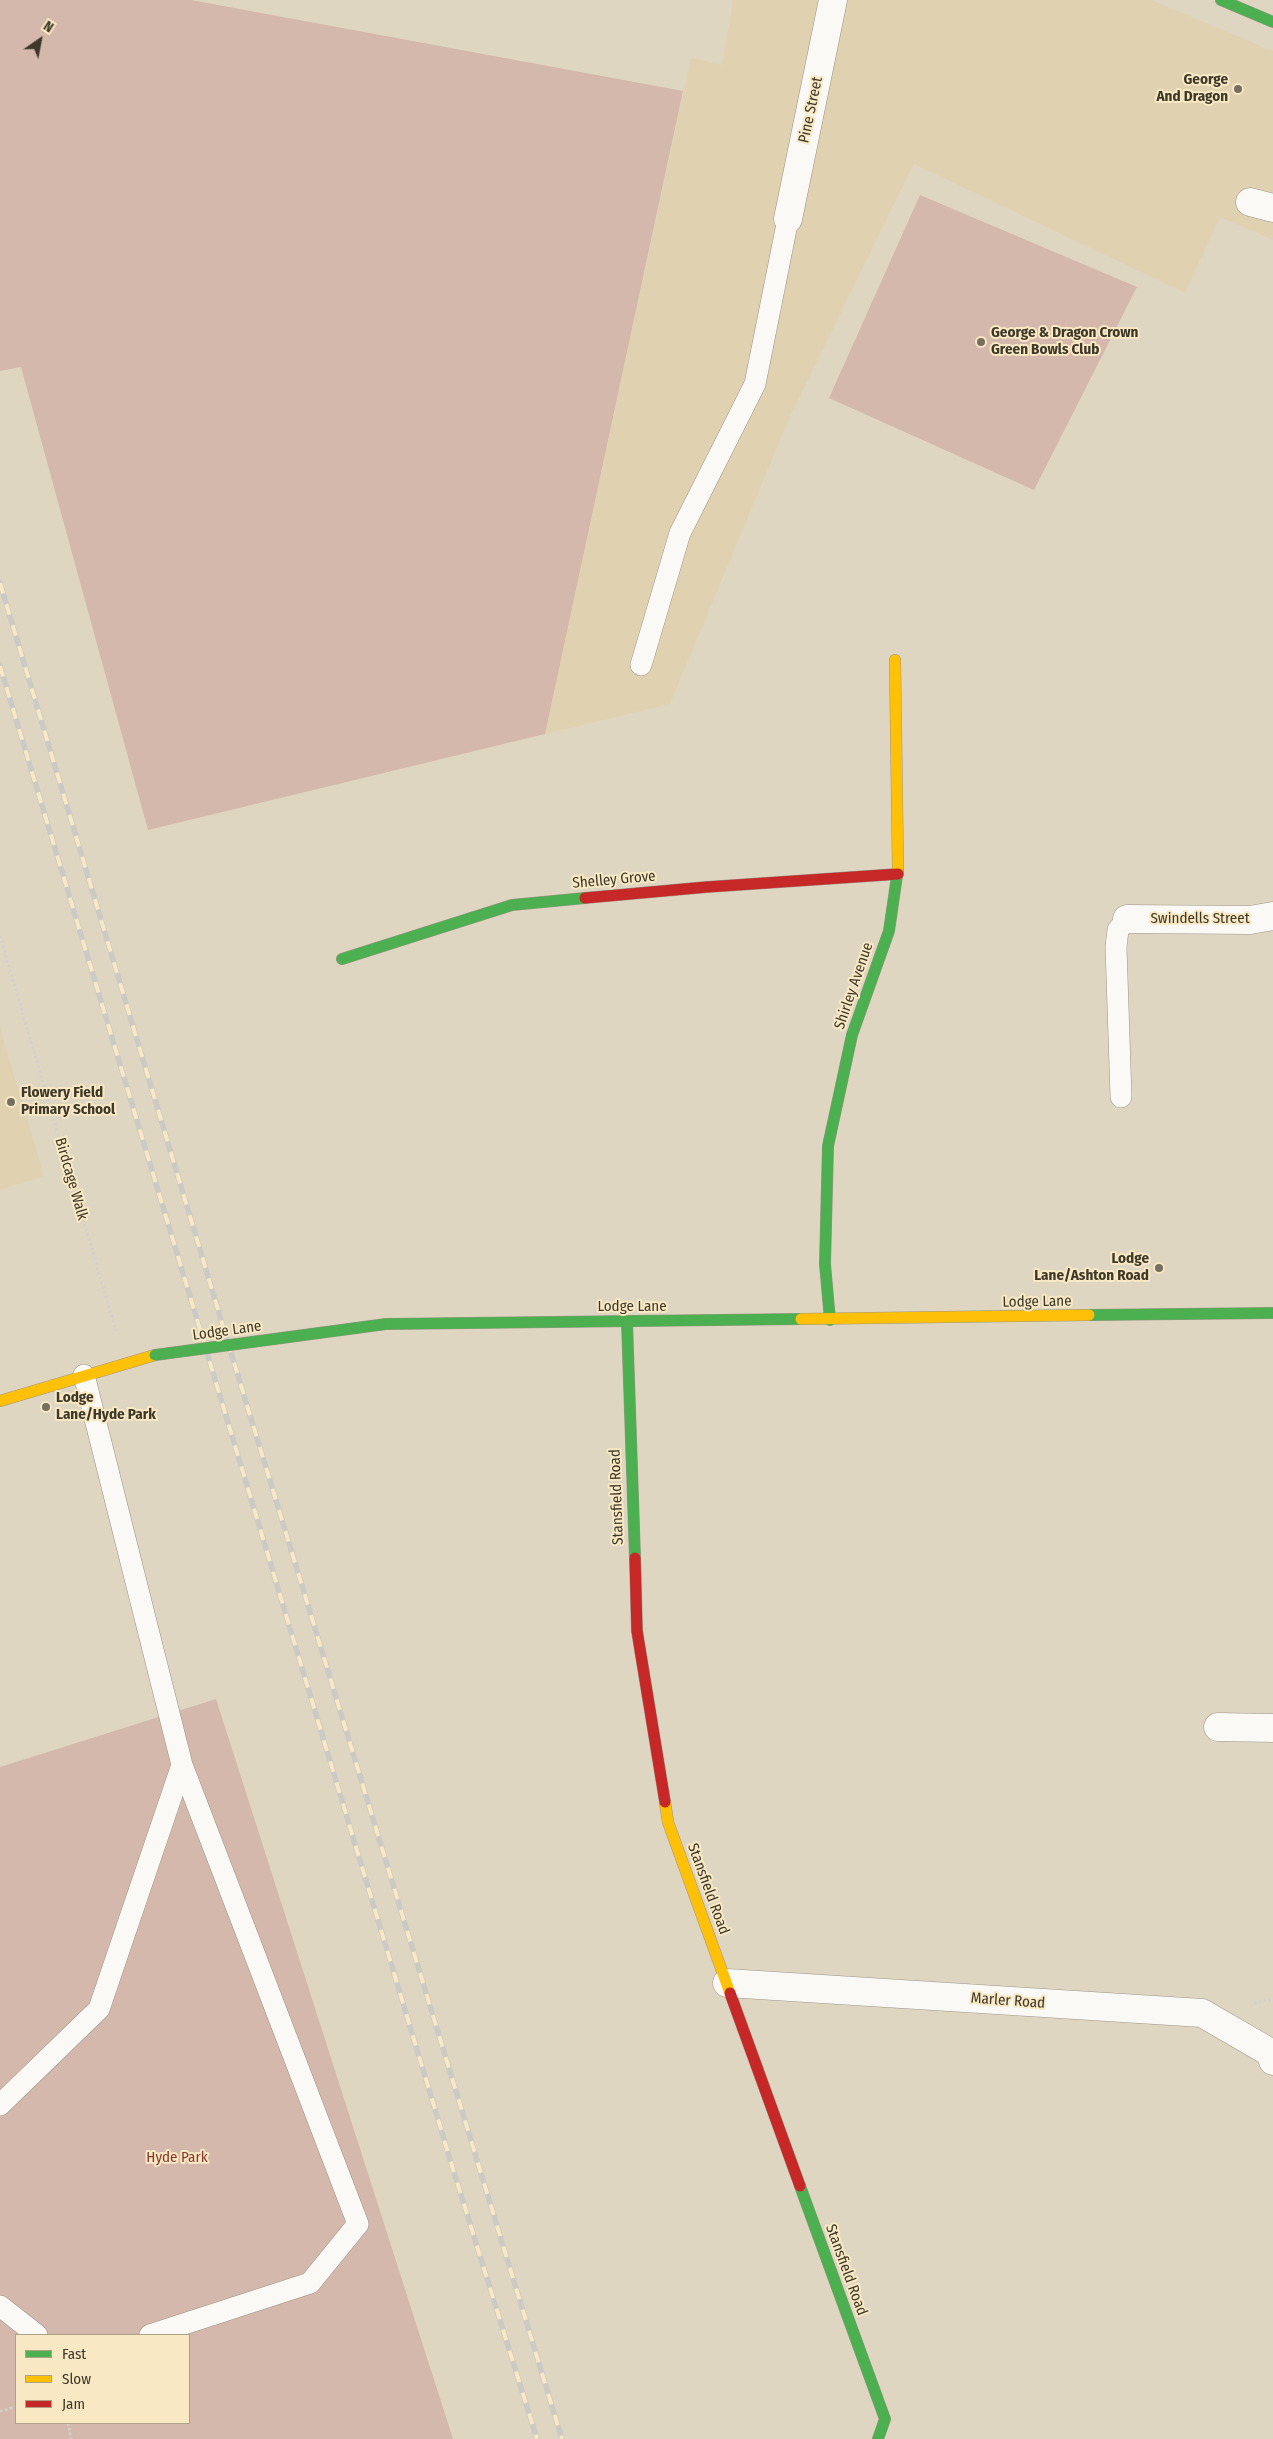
<!DOCTYPE html>
<style>
body{margin:0}
#map{position:relative;width:1273px;height:2439px;overflow:hidden;background:#dfd6c2;font-family:"Fira Sans Condensed",sans-serif}
canvas{display:block}
.legend{position:absolute;left:15px;top:2334px;width:175px;height:90px;box-sizing:border-box;background:#f8e8c3;border:1px solid #aea285;margin:0;padding:6px 9px;list-style:none;font-size:15px;color:#3e3829}
.legend li{display:flex;align-items:center;gap:10px;height:25px}
.legend b{width:25px;border:1px solid #aea285}
.north{position:absolute;left:15px;top:15px;width:50px;height:50px;-webkit-text-stroke:4px #f8e8c3;paint-order:stroke;rotate:33deg;font-size:14px;font-weight:700;line-height:20px;text-align:center;color:#3e3829}
.north::after{content:'';display:block;margin:auto;width:18px;height:22px;background:#3e3829;clip-path:polygon(50% 0,100% 100%,50% 72%,0 100%)}
</style>
<div id="map">
<canvas width="1273" height="2439"></canvas>
<ul class="legend">
<li><b style="height:6px;background:#4caf50"></b>Fast</li>
<li><b style="height:6px;background:#ffc107"></b>Slow</li>
<li><b style="height:6px;background:#c62828"></b>Jam</li>
</ul>
<div class="north">N</div>
</div>
<script>
const ctx = document.querySelector('canvas').getContext('2d');
ctx.lineJoin = 'round';
function fill(path, color) {
  ctx.fillStyle = color;
  ctx.fill(path, 'evenodd');
}
function strokePath(path, color, width, dash) {
  ctx.strokeStyle = color;
  ctx.lineWidth = width;
  ctx.lineCap = dash ? 'butt' : 'round';
  ctx.setLineDash(dash || []);
  ctx.stroke(path);
}
function write(font, color, halo, rows, align = 'center') {
  ctx.font = font + ' "Fira Sans Condensed",sans-serif';
  ctx.lineWidth = 4;
  ctx.setLineDash([]);
  ctx.textBaseline = 'middle';
  ctx.strokeStyle = halo;
  ctx.fillStyle = color;
  for (const [text, x, y, turn = 0] of rows) {
    ctx.save();
    ctx.translate(x, y);
    ctx.rotate((+turn || 0) * Math.PI / 180);
    ctx.textAlign = isNaN(turn) ? turn : align;
    if (halo) ctx.strokeText(text, 0, 0);
    ctx.fillText(text, 0, 0);
    ctx.restore();
  }
}
fill(new Path2D(`
 M 733,0 L 1151,0 L 1273,51 L 1273,240 L 1220,217 L 1185,293 L 914,164 L 791,414 L 670,704 L 545,734 L 691,58 L 722,65 Z
 M 0,1028 L 44,1176 L 0,1190 Z`), '#e0d2b0');
fill(new Path2D(`
 M 0,0 L 191,0 L 683,91 L 545,734 L 148,830 L 21,367 L 0,371 Z
 M 920,195 L 1137,287 L 1034,490 L 829,398 Z
 M 216,1699 L 453,2439 L 0,2439 L 0,1767 ZM 16,2335 L 189,2335 L 189,2423 L 16,2423 Z`), '#d4b8ab');
const lane = new Path2D(`
 M 641,665 L 680,533 L 755,384 L 788,219
 M 1121,1097 L 1116,947 L 1118,930 L 1127,919
 M 84,1375 L 182,1765 L 358,2224 L 310,2283 L 150,2335
 M 0,2105 L 99,2009 L 182,1765
 M 0,2306 L 37,2335`);
const street = new Path2D(`
 M 1250,202 L 1273,208
 M 788,219 L 833,0
 M 1127,919 L 1250,920 L 1273,916
 M 1218,1727 L 1273,1728
 M 727,1983 L 1202,2013 L 1271,2053 L 1273,2061`);
const fast = new Path2D(`
 M 1221,0 L 1273,22
 M 342,959 L 512,905 L 585,898
 M 1089,1315 L 1273,1313
 M 830,1320 L 825,1264 L 828,1146 L 852,1035 L 889,931 L 898,869
 M 627,1322 L 635,1558
 M 386,1324 L 801,1319
 M 800,2186 L 885,2419 L 878,2439`);
const slow = new Path2D(`
 M 895,660 L 898,869
 M 801,1319 L 1089,1315
 M 0,1401 L 155,1355
 M 665,1802 L 668,1822 L 730,1993`);
const jam = new Path2D(`
 M 585,898 L 707,887 L 898,874
 M 635,1558 L 637,1631 L 665,1802
 M 730,1993 L 800,2186`);
strokePath(lane, '#9c9586', 22);
strokePath(street, '#9c9586', 29);
strokePath(fast, '#9c9586', 12);
strokePath(slow, '#9c9586', 12);
strokePath(jam, '#9c9586', 12);
strokePath(new Path2D(`
 M 0,936 L 116,1331
 M 1254,2003 L 1273,1999
 M 0,2411 L 16,2407
 M 68,2423 L 71,2439`), '#d4d1ca', 3, [2.5, 2.5]);
strokePath(lane, '#faf9f6', 21);
strokePath(street, '#faf9f6', 28);
strokePath(fast, '#4caf50', 11);
strokePath(slow, '#ffc107', 11);
strokePath(jam, '#c62828', 11);
const rail = new Path2D(`
 M 0,583 L 225,1333 L 562,2439
 M 0,666 L 453,2169 L 537,2439`);
strokePath(rail, '#cccac5', 5.5);
strokePath(rail, '#f8e8c3', 4, [11]);
const fastBridge = new Path2D(`
 M 155,1355 L 386,1324`);
strokePath(fastBridge, '#9c9586', 12, []);
strokePath(fastBridge, '#4caf50', 11);
for (const [x, y, r, color] of [
 [1238,89,5,"#766f5f"],
 [981,342,5,"#766f5f"],
 [11,1102,5,"#766f5f"],
 [1159,1268,5,"#766f5f"],
 [46,1407,5,"#766f5f"]
]) {
  const dot = new Path2D();
  dot.arc(x, y, r, 0, 2 * Math.PI);
  ctx.fillStyle = color;
  ctx.fill(dot);
  strokePath(dot, '#f8e8c3', 2);
}
write('bold 15px', '#3e3829', '#f8e8c3', [
 ["George",1228,80,"right"],
 ["And Dragon",1228,97,"right"],
 ["George & Dragon Crown",991,333],
 ["Green Bowls Club",991,350],
 ["Flowery Field",21,1093],
 ["Primary School",21,1110],
 ["Lodge",1149,1259,"right"],
 ["Lane/Ashton Road",1149,1276,"right"],
 ["Lodge",56,1398],
 ["Lane/Hyde Park",56,1415]
], 'left');
write('15px', '#3e3829', '#f8e8c3', [
 ["Pine Street",811,110,-78],
 ["Shelley Grove",614,880,-5],
 ["Swindells Street",1200,919],
 ["Shirley Avenue",854,986,-71],
 ["Birdcage Walk",71,1179,74],
 ["Lodge Lane",1037,1302,-1],
 ["Lodge Lane",632,1307],
 ["Lodge Lane",227,1331,-8],
 ["Stansfield Road",617,1497,-92],
 ["Stansfield Road",708,1889,70],
 ["Marler Road",1008,2001,4],
 ["Stansfield Road",846,2270,70]
]);
write('15px', '#89362e', '#f8e8c3', [
 ["Hyde Park",177,2158]
]);
</script>
